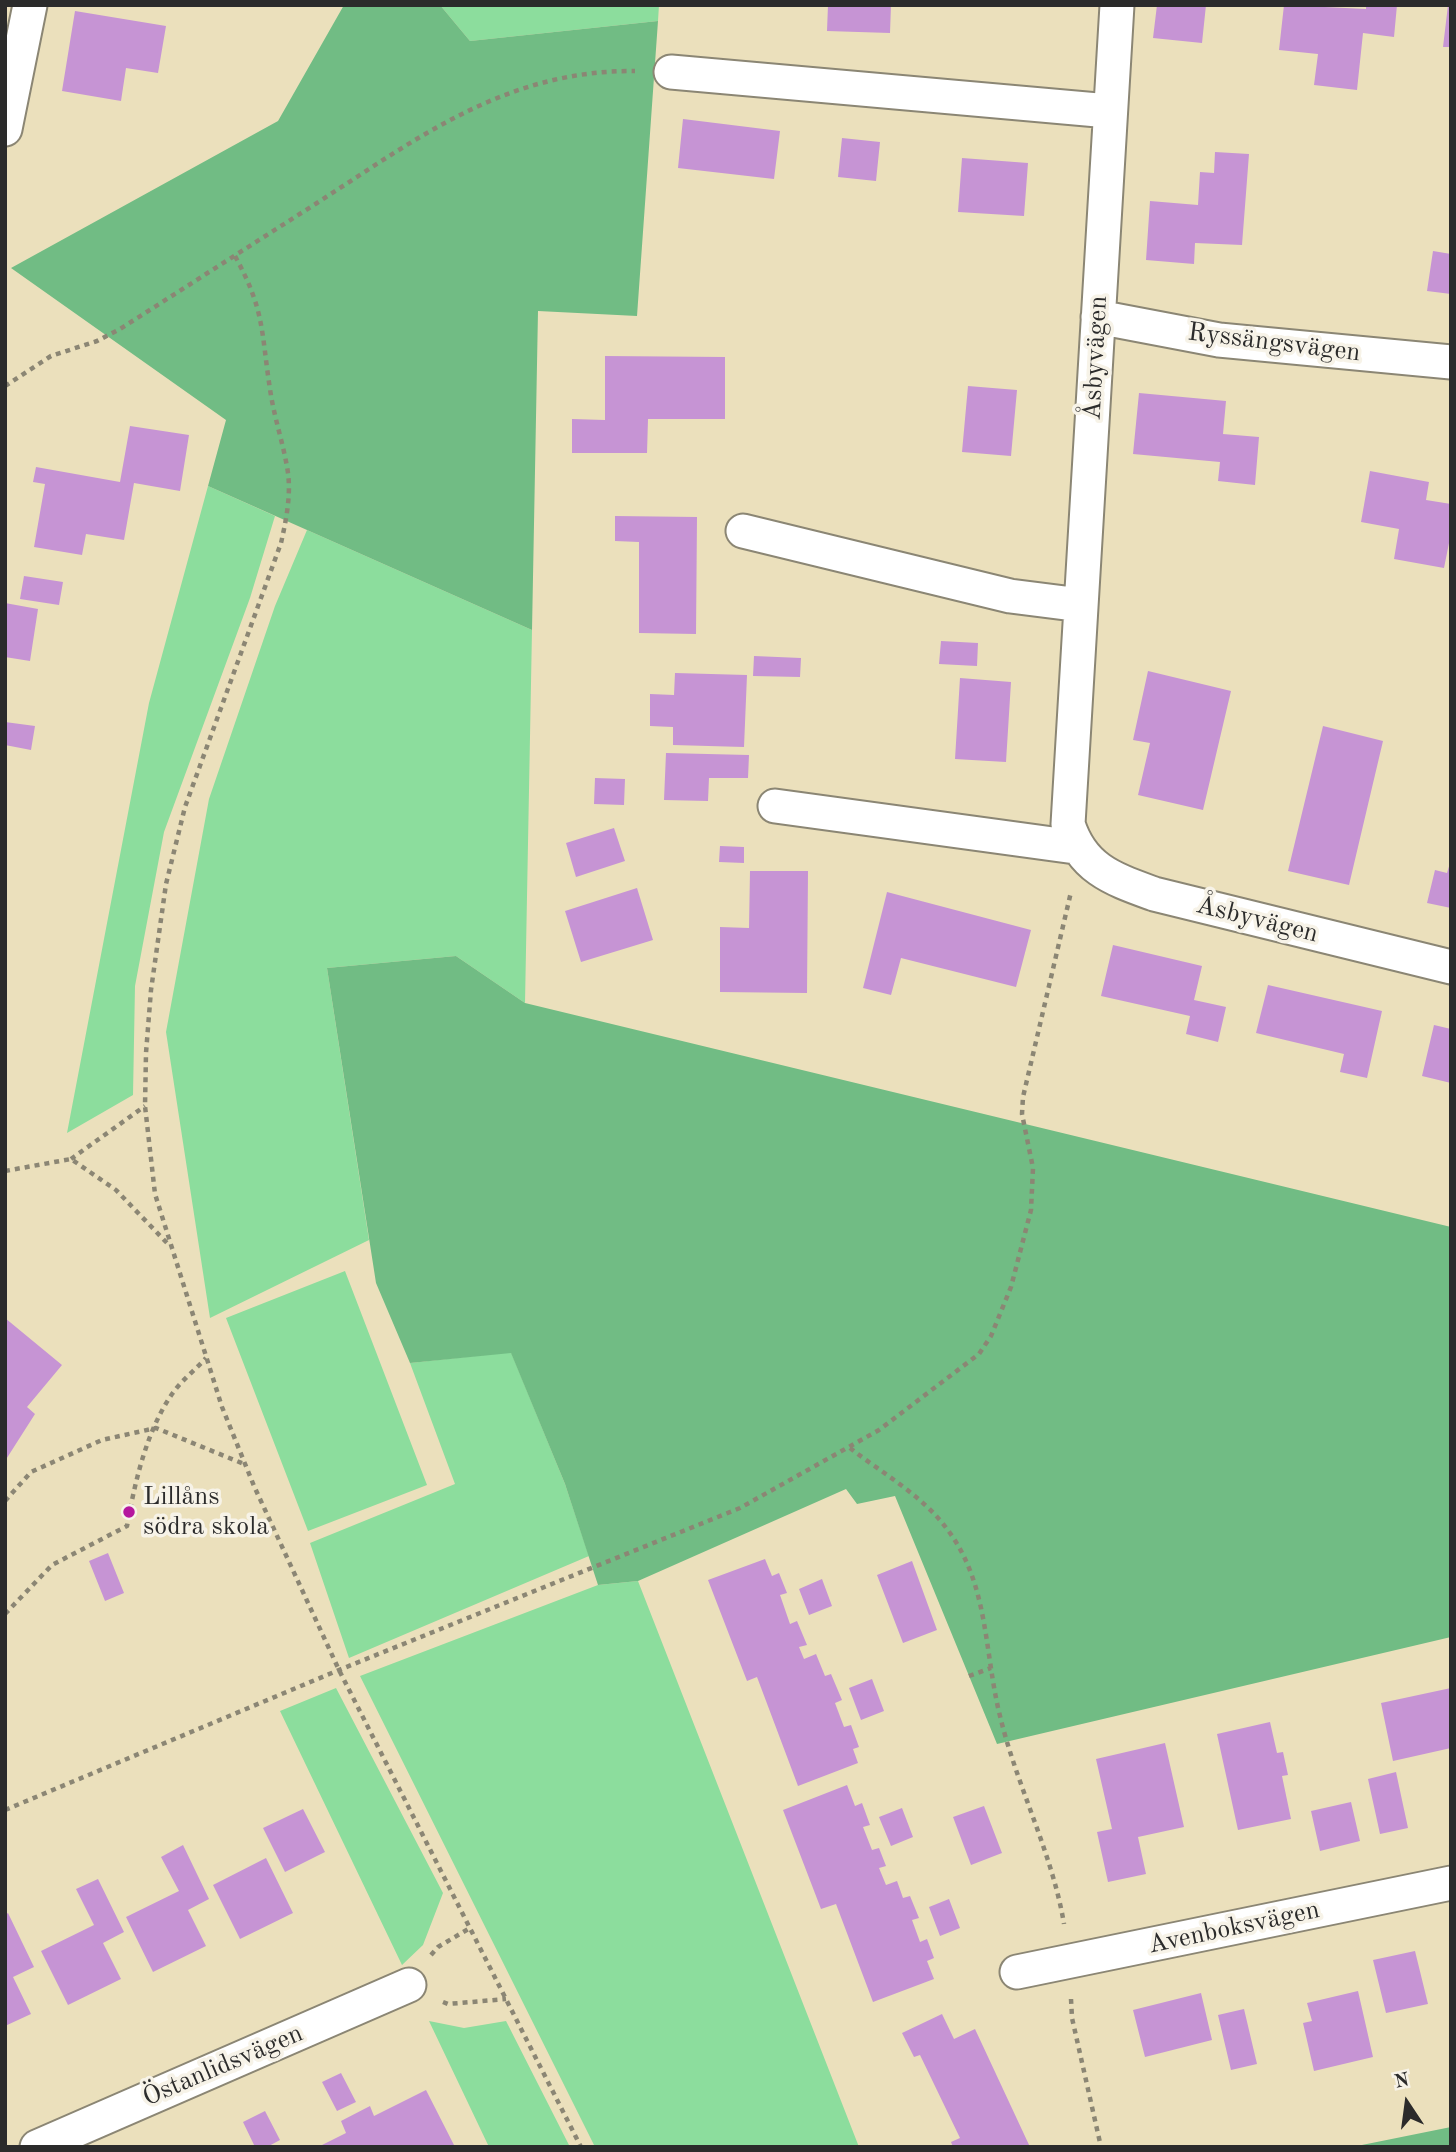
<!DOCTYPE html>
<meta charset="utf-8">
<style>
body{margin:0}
#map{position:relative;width:1456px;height:2152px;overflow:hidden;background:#ebe0bc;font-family:"Old Standard TT",serif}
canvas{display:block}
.frame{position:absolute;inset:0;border:7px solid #2b2b2b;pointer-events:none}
.north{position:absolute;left:1372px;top:2068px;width:70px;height:70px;-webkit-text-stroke:5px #f7f3e8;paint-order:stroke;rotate:347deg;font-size:19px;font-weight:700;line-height:28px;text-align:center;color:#2b2b2b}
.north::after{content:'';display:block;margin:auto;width:24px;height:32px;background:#2b2b2b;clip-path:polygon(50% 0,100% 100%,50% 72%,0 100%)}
</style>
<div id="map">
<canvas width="1456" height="2152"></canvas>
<div class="frame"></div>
<div class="north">N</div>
</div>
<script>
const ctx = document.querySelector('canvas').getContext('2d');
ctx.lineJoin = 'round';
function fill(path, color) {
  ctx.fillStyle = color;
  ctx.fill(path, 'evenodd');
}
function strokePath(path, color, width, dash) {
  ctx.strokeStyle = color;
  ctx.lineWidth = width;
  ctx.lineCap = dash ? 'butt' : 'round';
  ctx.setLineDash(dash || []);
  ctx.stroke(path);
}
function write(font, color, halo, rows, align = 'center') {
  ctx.font = font + ' "Old Standard TT",serif';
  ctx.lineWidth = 7;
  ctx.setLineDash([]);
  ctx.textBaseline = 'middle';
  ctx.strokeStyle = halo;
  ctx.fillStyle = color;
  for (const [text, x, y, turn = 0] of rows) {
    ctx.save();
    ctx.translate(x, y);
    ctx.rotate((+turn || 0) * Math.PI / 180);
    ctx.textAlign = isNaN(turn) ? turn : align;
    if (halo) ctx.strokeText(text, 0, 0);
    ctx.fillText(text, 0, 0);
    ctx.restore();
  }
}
fill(new Path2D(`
 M 440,5 L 659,5 L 658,21 L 470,41 Z
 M 208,486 L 275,516 L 250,598 L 164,832 L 135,986 L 133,1095 L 67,1133 L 149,703 Z
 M 307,530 L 532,630 L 525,1003 L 456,956 L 327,968 L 369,1240 L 210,1318 L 166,1032 L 209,799 L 275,606 Z
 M 345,1271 L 427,1485 L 308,1531 L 226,1318 Z
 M 511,1352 L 565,1484 L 589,1556 L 349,1658 L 310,1543 L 455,1484 L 410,1363 Z
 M 638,1581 L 859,2147 L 595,2147 L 360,1676 L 598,1585 Z
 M 336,1688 L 443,1893 L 423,1945 L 402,1965 L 280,1711 Z
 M 429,2021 L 464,2028 L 506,2021 L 570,2147 L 489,2147 Z`), '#8cdd9d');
fill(new Path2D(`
 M 344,5 L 440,5 L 470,41 L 658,21 L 637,316 L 538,311 L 532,630 L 208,486 L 226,420 L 11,268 L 278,121 Z
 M 456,956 L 525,1003 L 1451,1227 L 1451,1637 L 997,1744 L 895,1496 L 857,1504 L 846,1489 L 638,1581 L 598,1585 L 565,1484 L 511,1353 L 410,1363 L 376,1283 L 327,968 Z
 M 1451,2127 L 1451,2147 L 1352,2147 Z`), '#71bc84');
fill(new Path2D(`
 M 828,5 L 891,5 L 890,33 L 827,31 Z
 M 1157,5 L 1206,5 L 1202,43 L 1153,38 Z
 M 1284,5 L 1366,9 L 1366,5 L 1397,5 L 1394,37 L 1363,33 L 1357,90 L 1314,85 L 1318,54 L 1279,50 Z
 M 1448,5 L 1451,5 L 1451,47 L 1443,47 Z
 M 75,11 L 166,26 L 158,73 L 126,68 L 121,101 L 62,91 Z
 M 683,119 L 780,131 L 774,179 L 678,168 Z
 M 842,138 L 880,142 L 876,181 L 838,177 Z
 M 1215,152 L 1249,154 L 1242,245 L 1195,243 L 1194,264 L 1146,260 L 1150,201 L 1198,205 L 1200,172 L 1214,173 Z
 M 962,158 L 1028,163 L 1024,216 L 958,212 Z
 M 1433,251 L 1451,254 L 1451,294 L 1427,291 Z
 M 605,356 L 725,357 L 725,419 L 648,419 L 647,453 L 572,453 L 572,419 L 605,420 Z
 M 968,386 L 1017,390 L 1011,456 L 962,452 Z
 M 1139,393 L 1226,401 L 1223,434 L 1259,437 L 1255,485 L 1218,481 L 1220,462 L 1133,454 Z
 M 130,426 L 189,435 L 180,491 L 134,483 L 124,540 L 86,534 L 82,555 L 34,547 L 45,484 L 33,482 L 36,467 L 120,482 Z
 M 1370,471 L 1429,482 L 1426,500 L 1451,504 L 1451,533 L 1444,568 L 1394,559 L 1399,529 L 1361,522 Z
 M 615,516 L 697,517 L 696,634 L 639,633 L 639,542 L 615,541 Z
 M 24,576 L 63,582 L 59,605 L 20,599 Z
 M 5,603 L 38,609 L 30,661 L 5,657 Z
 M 941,641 L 978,643 L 977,666 L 939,664 Z
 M 754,656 L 801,658 L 800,677 L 753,676 Z
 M 1148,671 L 1231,691 L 1203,810 L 1138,795 L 1150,743 L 1133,740 Z
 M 675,673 L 747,675 L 744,747 L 673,745 L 673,727 L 650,726 L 650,694 L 674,695 Z
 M 960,678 L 1011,682 L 1006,762 L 955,759 Z
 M 5,722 L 35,726 L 31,750 L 5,745 Z
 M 1323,726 L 1383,741 L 1349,885 L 1288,871 Z
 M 666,753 L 749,755 L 748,778 L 709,778 L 708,801 L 664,800 Z
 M 595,778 L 625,779 L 624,805 L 594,804 Z
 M 614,828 L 625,861 L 576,877 L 566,843 Z
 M 720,846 L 744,847 L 744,863 L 719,862 Z
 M 1450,863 L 1451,908 L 1427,903 L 1435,870 L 1447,873 Z
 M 750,871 L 808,871 L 807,993 L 720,992 L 720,927 L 749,928 Z
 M 637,888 L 653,940 L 581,962 L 565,911 Z
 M 887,892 L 1031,930 L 1016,987 L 901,958 L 891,995 L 863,988 Z
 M 1113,945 L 1202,966 L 1194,1000 L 1226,1007 L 1218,1042 L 1186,1034 L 1190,1016 L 1101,996 Z
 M 1268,985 L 1382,1011 L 1367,1078 L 1340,1072 L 1344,1054 L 1256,1033 Z
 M 1434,1025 L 1451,1029 L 1451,1083 L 1422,1076 Z
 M 5,1318 L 62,1365 L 27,1407 L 35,1414 L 5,1461 Z
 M 108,1553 L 124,1593 L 105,1601 L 89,1561 Z
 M 765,1559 L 772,1576 L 779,1573 L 787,1593 L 780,1595 L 790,1624 L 797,1621 L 807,1645 L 799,1647 L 804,1659 L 816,1654 L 825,1676 L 831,1674 L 842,1700 L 835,1703 L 844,1727 L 851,1725 L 859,1747 L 853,1749 L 858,1763 L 798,1786 L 757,1677 L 747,1681 L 708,1580 Z
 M 912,1561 L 937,1630 L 903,1643 L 877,1575 Z
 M 822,1579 L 832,1606 L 809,1615 L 799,1589 Z
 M 872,1679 L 884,1711 L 861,1720 L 849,1688 Z
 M 1451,1688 L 1451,1748 L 1393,1761 L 1381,1703 Z
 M 1270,1722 L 1277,1753 L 1283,1752 L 1288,1775 L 1282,1776 L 1291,1819 L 1238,1830 L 1217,1734 Z
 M 1165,1743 L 1184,1827 L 1138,1837 L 1146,1874 L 1108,1882 L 1097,1832 L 1112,1829 L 1096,1759 Z
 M 1396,1772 L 1408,1828 L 1380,1834 L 1368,1779 Z
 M 847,1785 L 855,1806 L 862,1803 L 870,1825 L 863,1827 L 872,1850 L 879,1848 L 886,1866 L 879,1868 L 886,1885 L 897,1881 L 903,1898 L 910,1896 L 919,1918 L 912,1920 L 920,1942 L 927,1939 L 934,1958 L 927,1961 L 934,1979 L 873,2002 L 836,1904 L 821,1909 L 783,1810 Z
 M 1351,1802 L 1360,1841 L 1320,1851 L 1311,1811 Z
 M 984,1806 L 1002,1853 L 971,1865 L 953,1817 Z
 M 902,1808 L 913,1837 L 891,1846 L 879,1817 Z
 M 303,1809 L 325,1852 L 285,1872 L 263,1828 Z
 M 183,1845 L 209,1899 L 188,1910 L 206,1946 L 153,1972 L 126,1917 L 179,1891 L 161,1857 Z
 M 266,1858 L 293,1913 L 240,1939 L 213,1885 Z
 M 98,1879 L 124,1932 L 103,1943 L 121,1979 L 68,2005 L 41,1951 L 94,1925 L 76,1889 Z
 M 949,1899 L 960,1928 L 940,1936 L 929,1907 Z
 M 8,1913 L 34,1967 L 13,1977 L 31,2014 L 5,2026 L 5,1915 Z
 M 1415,1951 L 1428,2004 L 1386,2013 L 1373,1960 Z
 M 1358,1991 L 1373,2057 L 1314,2071 L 1303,2023 L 1312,2021 L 1307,2003 Z
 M 1201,1993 L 1212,2040 L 1145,2057 L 1133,2010 Z
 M 1244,2009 L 1257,2064 L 1231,2070 L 1218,2015 Z
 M 942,2014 L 954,2039 L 975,2029 L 1030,2147 L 953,2147 L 951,2142 L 960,2138 L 920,2055 L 914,2057 L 902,2033 Z
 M 341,2073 L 356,2102 L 337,2111 L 322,2082 Z
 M 426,2090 L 455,2147 L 318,2147 L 346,2133 L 341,2121 L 370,2106 L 374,2116 Z
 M 265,2111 L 280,2140 L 267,2147 L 255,2147 L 243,2122 Z`), '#c694d4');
const minor = new Path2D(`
 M 1117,5 L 1068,824 C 1082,869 1113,879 1154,894 L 1451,967
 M 671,72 L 1109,111
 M 5,129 L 30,5
 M 1098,317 L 1219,340 L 1451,362
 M 743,531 L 1010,596 L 1081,605
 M 775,806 L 1075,847
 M 1017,1972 L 1451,1883
 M 37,2147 L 409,1985`);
strokePath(minor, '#8b8674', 37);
strokePath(new Path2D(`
 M 235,256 C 265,311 261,331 270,389 C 274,418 284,445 288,473 C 291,496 286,521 281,543 L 185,807 L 166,884 L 151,990 L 146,1053 L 145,1106 L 155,1194 L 222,1407 L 254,1486 L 339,1670 L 581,2147
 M 5,386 L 51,356 L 97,341 L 120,329 C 186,287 251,245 317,203 C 419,137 507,70 635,71
 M 71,1159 L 145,1106
 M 5,1171 L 71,1159 L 116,1190 L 167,1243
 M 850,1448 C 882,1473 923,1496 947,1529 C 989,1584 984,1652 1000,1716 C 1017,1787 1052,1852 1064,1924
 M 5,1501 L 31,1472 L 102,1440 L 156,1428 L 244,1464
 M 5,1614 L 52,1565 L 127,1526 C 135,1482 146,1432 172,1394 C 181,1381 195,1370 206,1358
 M 969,1676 L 991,1668
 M 5,1810 L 339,1670 L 740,1508 L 879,1430 L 979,1354 L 991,1336 L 1011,1287 L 1031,1210 L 1033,1168 L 1022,1114 L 1023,1097 L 1071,892
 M 431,1955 L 438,1947 L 470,1928
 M 1071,1999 L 1072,2018 L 1101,2147
 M 443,2002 L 448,2004 L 506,1999`), '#8b8674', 4.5, [5, 5]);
strokePath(minor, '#fff', 33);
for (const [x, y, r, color] of [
 [129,1512,7,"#b5179e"]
]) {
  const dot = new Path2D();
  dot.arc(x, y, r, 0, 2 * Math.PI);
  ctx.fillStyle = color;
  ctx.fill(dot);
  strokePath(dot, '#f7f3e8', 2.5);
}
write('26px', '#2b2b2b', '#f7f3e8', [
 ["Ryssängsvägen",1274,343,7],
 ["Åsbyvägen",1096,358,-87],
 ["Åsbyvägen",1257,920,14],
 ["Avenboksvägen",1234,1928,-12],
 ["Östanlidsvägen",223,2066,-23]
]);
write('26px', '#2b2b2b', '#f7f3e8', [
 ["Lillåns",143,1497],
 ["södra skola",143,1527]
], 'left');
</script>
